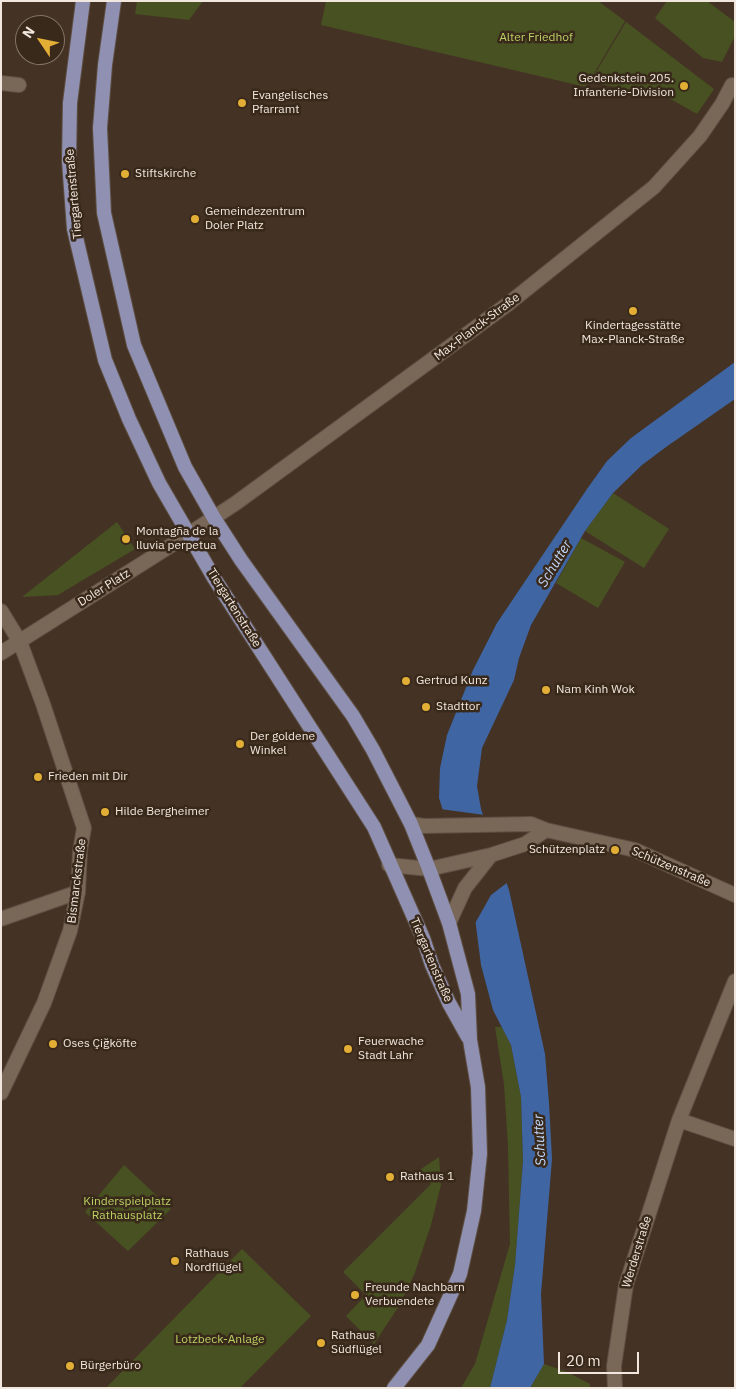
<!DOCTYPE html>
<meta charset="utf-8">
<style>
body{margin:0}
#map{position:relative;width:736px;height:1389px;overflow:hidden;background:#443324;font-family:"IBM Plex Sans",sans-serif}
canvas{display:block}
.frame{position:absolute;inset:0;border:2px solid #f2e7de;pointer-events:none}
.north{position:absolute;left:15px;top:15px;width:50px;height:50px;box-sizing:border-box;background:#39291b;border:1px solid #837569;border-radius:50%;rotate:304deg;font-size:14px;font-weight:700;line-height:20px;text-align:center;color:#f2e7de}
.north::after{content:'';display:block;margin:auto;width:18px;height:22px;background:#e3ae35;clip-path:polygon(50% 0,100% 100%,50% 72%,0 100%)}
.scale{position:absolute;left:558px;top:1352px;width:81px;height:22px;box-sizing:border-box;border:2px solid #f2e7de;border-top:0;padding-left:6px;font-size:15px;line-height:18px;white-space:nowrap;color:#f2e7de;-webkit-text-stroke:4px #39291b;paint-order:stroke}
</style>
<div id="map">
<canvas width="736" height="1389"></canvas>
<div class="frame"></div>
<div class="north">N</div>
<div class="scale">20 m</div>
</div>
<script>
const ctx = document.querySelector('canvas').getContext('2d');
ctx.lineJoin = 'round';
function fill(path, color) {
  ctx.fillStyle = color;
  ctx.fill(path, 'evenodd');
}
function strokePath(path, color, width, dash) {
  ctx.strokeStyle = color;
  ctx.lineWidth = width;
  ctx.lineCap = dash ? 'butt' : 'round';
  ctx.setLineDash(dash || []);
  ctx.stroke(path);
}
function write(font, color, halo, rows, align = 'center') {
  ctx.font = font + ' "IBM Plex Sans",sans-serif';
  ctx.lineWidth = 5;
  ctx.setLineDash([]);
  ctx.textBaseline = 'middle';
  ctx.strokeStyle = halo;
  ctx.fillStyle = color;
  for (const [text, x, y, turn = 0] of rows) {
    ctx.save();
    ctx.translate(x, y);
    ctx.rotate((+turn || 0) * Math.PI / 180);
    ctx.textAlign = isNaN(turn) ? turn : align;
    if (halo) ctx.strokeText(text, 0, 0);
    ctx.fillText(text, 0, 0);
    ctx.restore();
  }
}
fill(new Path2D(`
 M 137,1 L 203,1 L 189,20 L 135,14 Z
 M 326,1 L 598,1 L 625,21 L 586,87 L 321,25 Z
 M 667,1 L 707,1 L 735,22 L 735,36 L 722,62 L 703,58 L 655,18 Z
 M 626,22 L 714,89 L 697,114 L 667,97 L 590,82 Z
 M 613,493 L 669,529 L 644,568 L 585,531 Z
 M 117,522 L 135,549 L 58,595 L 22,597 Z
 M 581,538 L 625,562 L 598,608 L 556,583 Z
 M 495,1027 L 502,1027 L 511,1045 L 521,1097 L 523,1161 L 515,1265 L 507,1320 L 490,1388 L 461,1388 L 475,1364 L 510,1244 L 508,1146 L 504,1084 Z
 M 439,1157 L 441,1185 L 431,1225 L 414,1275 L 399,1306 L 374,1344 L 346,1316 L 366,1295 L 343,1272 L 431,1184 L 418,1171 Z
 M 124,1165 L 171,1209 L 128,1251 L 85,1212 Z
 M 242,1249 L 311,1316 L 240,1388 L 106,1388 Z
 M 544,1364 L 567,1372 L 590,1384 L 590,1388 L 530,1388 Z`), '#485122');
fill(new Path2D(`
 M 735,362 L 735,399 L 666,447 L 642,465 L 613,493 L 585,531 L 531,625 L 519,658 L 514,680 L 482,748 L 477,786 L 481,809 L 509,890 L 545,1054 L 549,1103 L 552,1159 L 541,1294 L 544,1364 L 530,1388 L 490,1388 L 507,1320 L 515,1265 L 523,1161 L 521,1097 L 511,1045 L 493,1010 L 481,965 L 474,910 L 439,798 L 440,768 L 447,735 L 473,670 L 497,623 L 587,489 L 607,461 L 631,438 Z`), '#4065a3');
fill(new Path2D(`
 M 440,809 L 485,815 L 508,882 L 491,895 L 473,927 L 472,910 Z`), '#443324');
const pedestrian = new Path2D(`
 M 1,919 L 78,892`);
const minor = new Path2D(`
 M 1,83 L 19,85
 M 1,611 L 20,642 L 43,704 L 84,828 L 80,851 L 78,892 L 70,931 L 44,1003 L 1,1093
 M 1,653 L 189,534 L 236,503 L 508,304 L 654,187 L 700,136 L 722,104 L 732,85
 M 411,824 L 424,826 L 531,824 L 546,830 L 635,850 L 735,895
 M 389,865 L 429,869 L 491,855 L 525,844 L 546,830
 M 449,923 L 465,888 L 491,855
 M 679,1120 L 735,1139
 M 615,1388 L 614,1366 L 626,1285 L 679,1120 L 735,981`);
const primary = new Path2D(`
 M 83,1 L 70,103 L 69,161 L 74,229 L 105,360 L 129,419 L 159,483 L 214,578 L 374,827 L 423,938 L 432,965 L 449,1003 L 468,1037
 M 114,1 L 105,65 L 100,128 L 104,213 L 134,345 L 185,467 L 214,518 L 241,560 L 353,716 L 373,750 L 411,824 L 429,869 L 449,923 L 468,994 L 470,1040 L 478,1087 L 480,1154 L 474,1211 L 460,1274 L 428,1345 L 394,1388`);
strokePath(pedestrian, '#5e4f43', 16);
strokePath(minor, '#5e4f43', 16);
strokePath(primary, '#5e4f43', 16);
strokePath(pedestrian, '#796757', 14);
strokePath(minor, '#796757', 14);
strokePath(primary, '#8f90b2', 14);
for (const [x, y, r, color] of [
 [684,86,5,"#e3ae35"],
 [242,103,5,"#e3ae35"],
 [125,174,5,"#e3ae35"],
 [195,219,5,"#e3ae35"],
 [633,311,5,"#e3ae35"],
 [126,539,5,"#e3ae35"],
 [406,681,5,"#e3ae35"],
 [546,690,5,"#e3ae35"],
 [426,707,5,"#e3ae35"],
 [240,744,5,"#e3ae35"],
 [38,777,5,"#e3ae35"],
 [105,812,5,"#e3ae35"],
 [615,850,5,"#e3ae35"],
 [53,1044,5,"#e3ae35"],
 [348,1049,5,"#e3ae35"],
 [390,1177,5,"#e3ae35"],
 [175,1261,5,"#e3ae35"],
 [355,1295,5,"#e3ae35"],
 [321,1343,5,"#e3ae35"],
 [70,1366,5,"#e3ae35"]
]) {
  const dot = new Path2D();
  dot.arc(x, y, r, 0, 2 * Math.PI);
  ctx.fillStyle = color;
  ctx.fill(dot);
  strokePath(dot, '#39291b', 2);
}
write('12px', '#bbd163', '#39291b', [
 ["Alter Friedhof",536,38],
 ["Kinderspielplatz",127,1202],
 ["Rathausplatz",127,1216],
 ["Lotzbeck-Anlage",220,1340]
]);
write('12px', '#f2e7de', '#39291b', [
 ["Gedenkstein 205.",674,79,"right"],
 ["Infanterie-Division",674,93,"right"],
 ["Evangelisches",252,96],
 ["Pfarramt",252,110],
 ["Stiftskirche",135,174],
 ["Gemeindezentrum",205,212],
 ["Doler Platz",205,226],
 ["Kindertagesstätte",633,326,"center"],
 ["Max-Planck-Straße",633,340,"center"],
 ["Montagña de la",136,532],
 ["lluvia perpetua",136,546],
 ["Gertrud Kunz",416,681],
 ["Nam Kinh Wok",556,690],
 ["Stadttor",436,707],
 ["Der goldene",250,737],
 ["Winkel",250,751],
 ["Frieden mit Dir",48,777],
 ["Hilde Bergheimer",115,812],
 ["Schützenplatz",605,850,"right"],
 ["Feuerwache",358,1042],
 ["Stadt Lahr",358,1056],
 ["Oses Çiğköfte",63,1044],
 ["Rathaus 1",400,1177],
 ["Rathaus",185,1254],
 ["Nordflügel",185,1268],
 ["Freunde Nachbarn",365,1288],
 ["Verbuendete",365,1302],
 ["Rathaus",331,1336],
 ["Südflügel",331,1350],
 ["Bürgerbüro",80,1366]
], 'left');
write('12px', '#f2e7de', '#39291b', [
 ["Tiergartenstraße",74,194,-95],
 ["Max-Planck-Straße",477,327,-37],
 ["Doler Platz",104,588,-32],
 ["Tiergartenstraße",234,608,58],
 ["Schützenstraße",671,867,23],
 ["Bismarckstraße",77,881,-83],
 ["Tiergartenstraße",431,960,67],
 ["Werderstraße",637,1252,-73]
]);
write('italic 14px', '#c1d7fb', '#39291b', [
 ["Schutter",555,564,-59],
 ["Schutter",540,1140,-93]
]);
</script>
